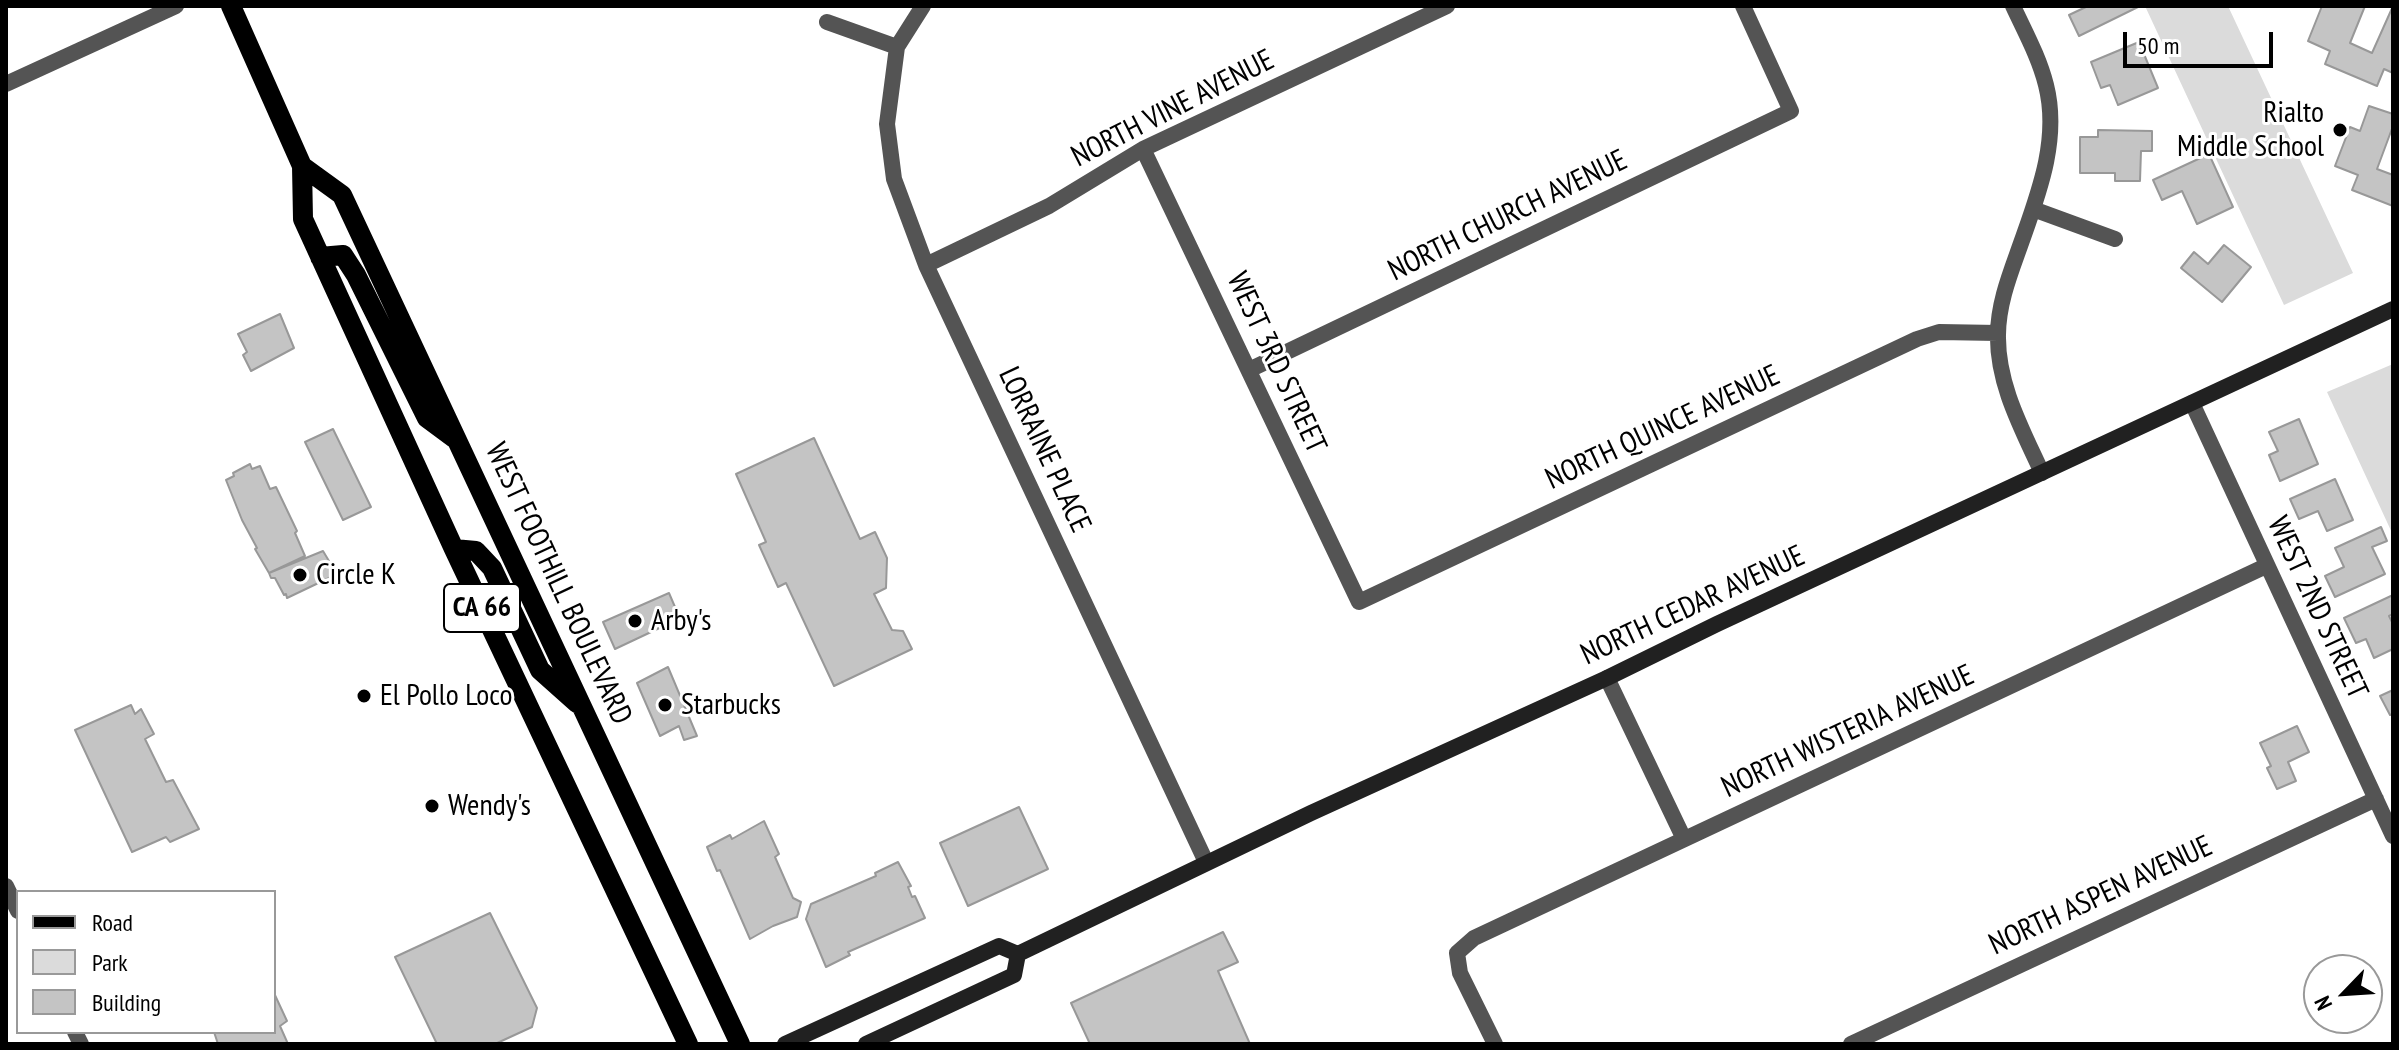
<!DOCTYPE html>
<style>
body{margin:0}
#map{position:relative;width:2399px;height:1050px;overflow:hidden;background:#fff;font-family:"PT Sans Narrow",sans-serif}
canvas{display:block}
.frame{position:absolute;inset:0;border:8px solid #000;pointer-events:none}
.legend{position:absolute;left:16px;top:890px;width:260px;height:144px;box-sizing:border-box;background:#fff;border:2px solid #999;margin:0;padding:10px 14px;list-style:none;font-size:24px;color:#000}
.legend li{display:flex;align-items:center;gap:16px;height:40px}
.legend b{width:40px;border:2px solid #999}
.north{position:absolute;left:2303px;top:954px;width:80px;height:80px;box-sizing:border-box;background:#fff;border:2px solid #999;border-radius:50%;rotate:245deg;font-size:22px;font-weight:700;line-height:32px;text-align:center;color:#000}
.north::after{content:'';display:block;margin:auto;width:28px;height:36px;background:#000;clip-path:polygon(50% 0,100% 100%,50% 72%,0 100%)}
.scale{position:absolute;left:2123px;top:32px;width:150px;height:36px;box-sizing:border-box;border:4px solid #000;border-top:0;padding-left:10px;font-size:24px;line-height:28px;white-space:nowrap;color:#000;-webkit-text-stroke:6px #fff;paint-order:stroke}
</style>
<div id="map">
<canvas width="2399" height="1050"></canvas>
<div class="frame"></div>
<ul class="legend">
<li><b style="height:10px;background:#000"></b>Road</li>
<li><b style="height:22px;background:#dbdbdb"></b>Park</li>
<li><b style="height:22px;background:#c4c4c4"></b>Building</li>
</ul>
<div class="north">N</div>
<div class="scale">50 m</div>
</div>
<script>
const ctx = document.querySelector('canvas').getContext('2d');
ctx.lineJoin = 'round';
function fill(path, color) {
  ctx.fillStyle = color;
  ctx.fill(path, 'evenodd');
}
function strokePath(path, color, width, dash) {
  ctx.strokeStyle = color;
  ctx.lineWidth = width;
  ctx.lineCap = dash ? 'butt' : 'round';
  ctx.setLineDash(dash || []);
  ctx.stroke(path);
}
function write(font, color, halo, rows, align = 'center') {
  ctx.font = font + ' "PT Sans Narrow",sans-serif';
  ctx.lineWidth = 6;
  ctx.setLineDash([]);
  ctx.textBaseline = 'middle';
  ctx.strokeStyle = halo;
  ctx.fillStyle = color;
  for (const [text, x, y, turn = 0] of rows) {
    ctx.save();
    ctx.translate(x, y);
    ctx.rotate((+turn || 0) * Math.PI / 180);
    ctx.textAlign = isNaN(turn) ? turn : align;
    if (halo) ctx.strokeText(text, 0, 0);
    ctx.fillText(text, 0, 0);
    ctx.restore();
  }
}
fill(new Path2D(`
 M 2145,6 L 2228,6 L 2353,273 L 2284,305 Z
 M 2393,364 L 2393,535 L 2327,392 Z`), '#dbdbdb');
const building = new Path2D(`
 M 2140,6 L 2079,36 L 2069,15 L 2088,6 Z
 M 2322,6 L 2365,6 L 2350,43 L 2372,53 L 2393,6 L 2393,73 L 2384,69 L 2377,86 L 2325,64 L 2330,51 L 2308,41 Z
 M 2139,42 L 2158,88 L 2118,105 L 2110,85 L 2101,88 L 2091,62 Z
 M 2369,106 L 2393,114 L 2393,126 L 2377,169 L 2393,175 L 2393,206 L 2352,190 L 2358,175 L 2335,166 L 2350,127 L 2360,131 Z
 M 2098,130 L 2152,131 L 2152,151 L 2141,151 L 2140,181 L 2115,181 L 2115,173 L 2080,173 L 2080,137 L 2098,137 Z
 M 2209,154 L 2233,207 L 2197,224 L 2182,191 L 2162,200 L 2153,180 Z
 M 2224,245 L 2251,267 L 2222,302 L 2181,268 L 2194,252 L 2208,264 Z
 M 280,314 L 294,348 L 251,371 L 243,355 L 247,352 L 238,334 Z
 M 2299,419 L 2318,464 L 2280,481 L 2269,455 L 2278,451 L 2269,432 Z
 M 333,429 L 371,507 L 343,520 L 305,442 Z
 M 814,438 L 860,539 L 875,532 L 887,558 L 886,588 L 874,594 L 892,630 L 903,631 L 912,649 L 834,686 L 786,583 L 778,587 L 759,545 L 766,542 L 736,474 Z
 M 250,464 L 252,469 L 260,466 L 270,489 L 276,487 L 297,531 L 295,533 L 305,556 L 269,573 L 255,549 L 257,548 L 242,520 L 226,480 L 234,476 L 233,473 Z
 M 2335,479 L 2353,520 L 2327,531 L 2318,511 L 2299,519 L 2290,499 Z
 M 2381,527 L 2387,541 L 2372,547 L 2385,574 L 2335,597 L 2325,576 L 2344,567 L 2335,548 Z
 M 323,551 L 332,566 L 331,577 L 287,598 L 286,594 L 284,595 L 275,578 L 271,578 L 269,573 Z
 M 669,593 L 678,614 L 665,620 L 668,624 L 615,649 L 603,622 Z
 M 2393,595 L 2393,614 L 2389,616 L 2393,624 L 2393,649 L 2374,658 L 2366,639 L 2356,643 L 2344,618 Z
 M 668,667 L 697,736 L 684,740 L 679,726 L 660,736 L 637,683 Z
 M 2393,690 L 2393,714 L 2390,715 L 2380,696 Z
 M 131,705 L 135,714 L 141,709 L 154,734 L 145,739 L 166,782 L 173,780 L 199,829 L 170,842 L 166,837 L 132,852 L 75,730 Z
 M 2297,726 L 2309,752 L 2288,762 L 2296,781 L 2277,789 L 2267,768 L 2271,766 L 2260,743 Z
 M 1019,807 L 1048,869 L 968,906 L 940,843 Z
 M 764,821 L 779,854 L 775,857 L 793,898 L 801,902 L 797,917 L 773,926 L 750,939 L 720,870 L 717,871 L 707,847 L 730,835 L 732,839 Z
 M 898,862 L 911,886 L 908,887 L 912,897 L 915,896 L 925,918 L 848,952 L 850,955 L 826,967 L 806,919 L 811,904 L 876,876 L 875,873 Z
 M 490,913 L 537,1008 L 532,1027 L 495,1044 L 437,1044 L 395,957 Z
 M 1223,932 L 1238,962 L 1218,971 L 1250,1044 L 1090,1044 L 1071,1003 Z
 M 274,993 L 287,1021 L 280,1026 L 288,1044 L 292,1044 L 218,1044 L 214,1032 L 274,1032 Z`);
fill(building, '#c4c4c4');
strokePath(building, '#989898', 2);
strokePath(new Path2D(`
 M 923,6 L 897,47 L 887,124 L 894,179 L 926,265 L 1206,862
 M 2013,6 C 2025,32 2039,57 2046,85 C 2060,140 2038,195 2020,246 C 2010,274 1998,304 1998,335 C 1997,384 2022,429 2042,473
 M 827,22 L 897,47
 M 6,84 L 176,6
 M 1143,149 L 1359,602 L 1917,339 L 1939,332 L 1998,333
 M 2033,209 L 2115,239
 M 926,265 L 1049,206 L 1143,149 L 1447,6
 M 1249,370 L 1791,111 L 1743,6
 M 2192,403 L 2393,836
 M 1607,678 L 1684,839
 M 6,886 L 18,911
 M 75,1032 L 81,1044
 M 1495,1044 L 1460,973 L 1457,953 L 1474,938 L 2266,566
 M 1851,1044 L 2376,799`), '#545454', 16);
strokePath(new Path2D(`
 M 785,1044 L 999,946 L 1018,954 L 1311,813 L 1607,678 L 1717,624 L 2393,309
 M 866,1044 L 1014,975 L 1018,954`), '#212121', 16);
strokePath(new Path2D(`
 M 231,6 L 302,166 L 303,219 L 454,549 L 688,1044
 M 302,166 L 342,195 L 740,1044
 M 320,257 L 343,255 L 356,275 L 427,418 L 454,438
 M 454,549 L 476,551 L 492,568 L 540,670 L 577,703`), '#000', 20);
for (const [x, y, r, color] of [
 [2340,130,8,"#000"],
 [300,575,8,"#000"],
 [635,621,8,"#000"],
 [364,696,8,"#000"],
 [665,705,8,"#000"],
 [432,806,8,"#000"]
]) {
  const dot = new Path2D();
  dot.arc(x, y, r, 0, 2 * Math.PI);
  ctx.fillStyle = color;
  ctx.fill(dot);
  strokePath(dot, '#fff', 3);
}
for (const [x, y, w] of [
 [482,608,76]
]) {
  const box = new Path2D();
  box.roundRect(x - w / 2, y - 24, w, 48, 6);
  ctx.fillStyle = '#fff';
  ctx.fill(box);
  strokePath(box, '#000', 2);
}
write('bold 28px', '#000', null, [
 ["CA 66",482,608]
]);
write('30px', '#000', '#fff', [
 ["NORTH VINE AVENUE",1173,109,-27],
 ["NORTH CHURCH AVENUE",1508,216,-26],
 ["WEST 3RD STREET",1276,363,65],
 ["NORTH QUINCE AVENUE",1663,428,-25],
 ["LORRAINE PLACE",1044,450,65],
 ["WEST FOOTHILL BOULEVARD",558,584,65],
 ["NORTH CEDAR AVENUE",1693,606,-25],
 ["WEST 2ND STREET",2317,608,65],
 ["NORTH WISTERIA AVENUE",1848,732,-25],
 ["NORTH ASPEN AVENUE",2101,896,-25]
]);
write('30px', '#000', '#fff', [
 ["Rialto",2324,113,"right"],
 ["Middle School",2324,147,"right"],
 ["Circle K",316,575],
 ["Arby's",651,621],
 ["El Pollo Loco",380,696],
 ["Starbucks",681,705],
 ["Wendy's",448,806]
], 'left');
</script>
